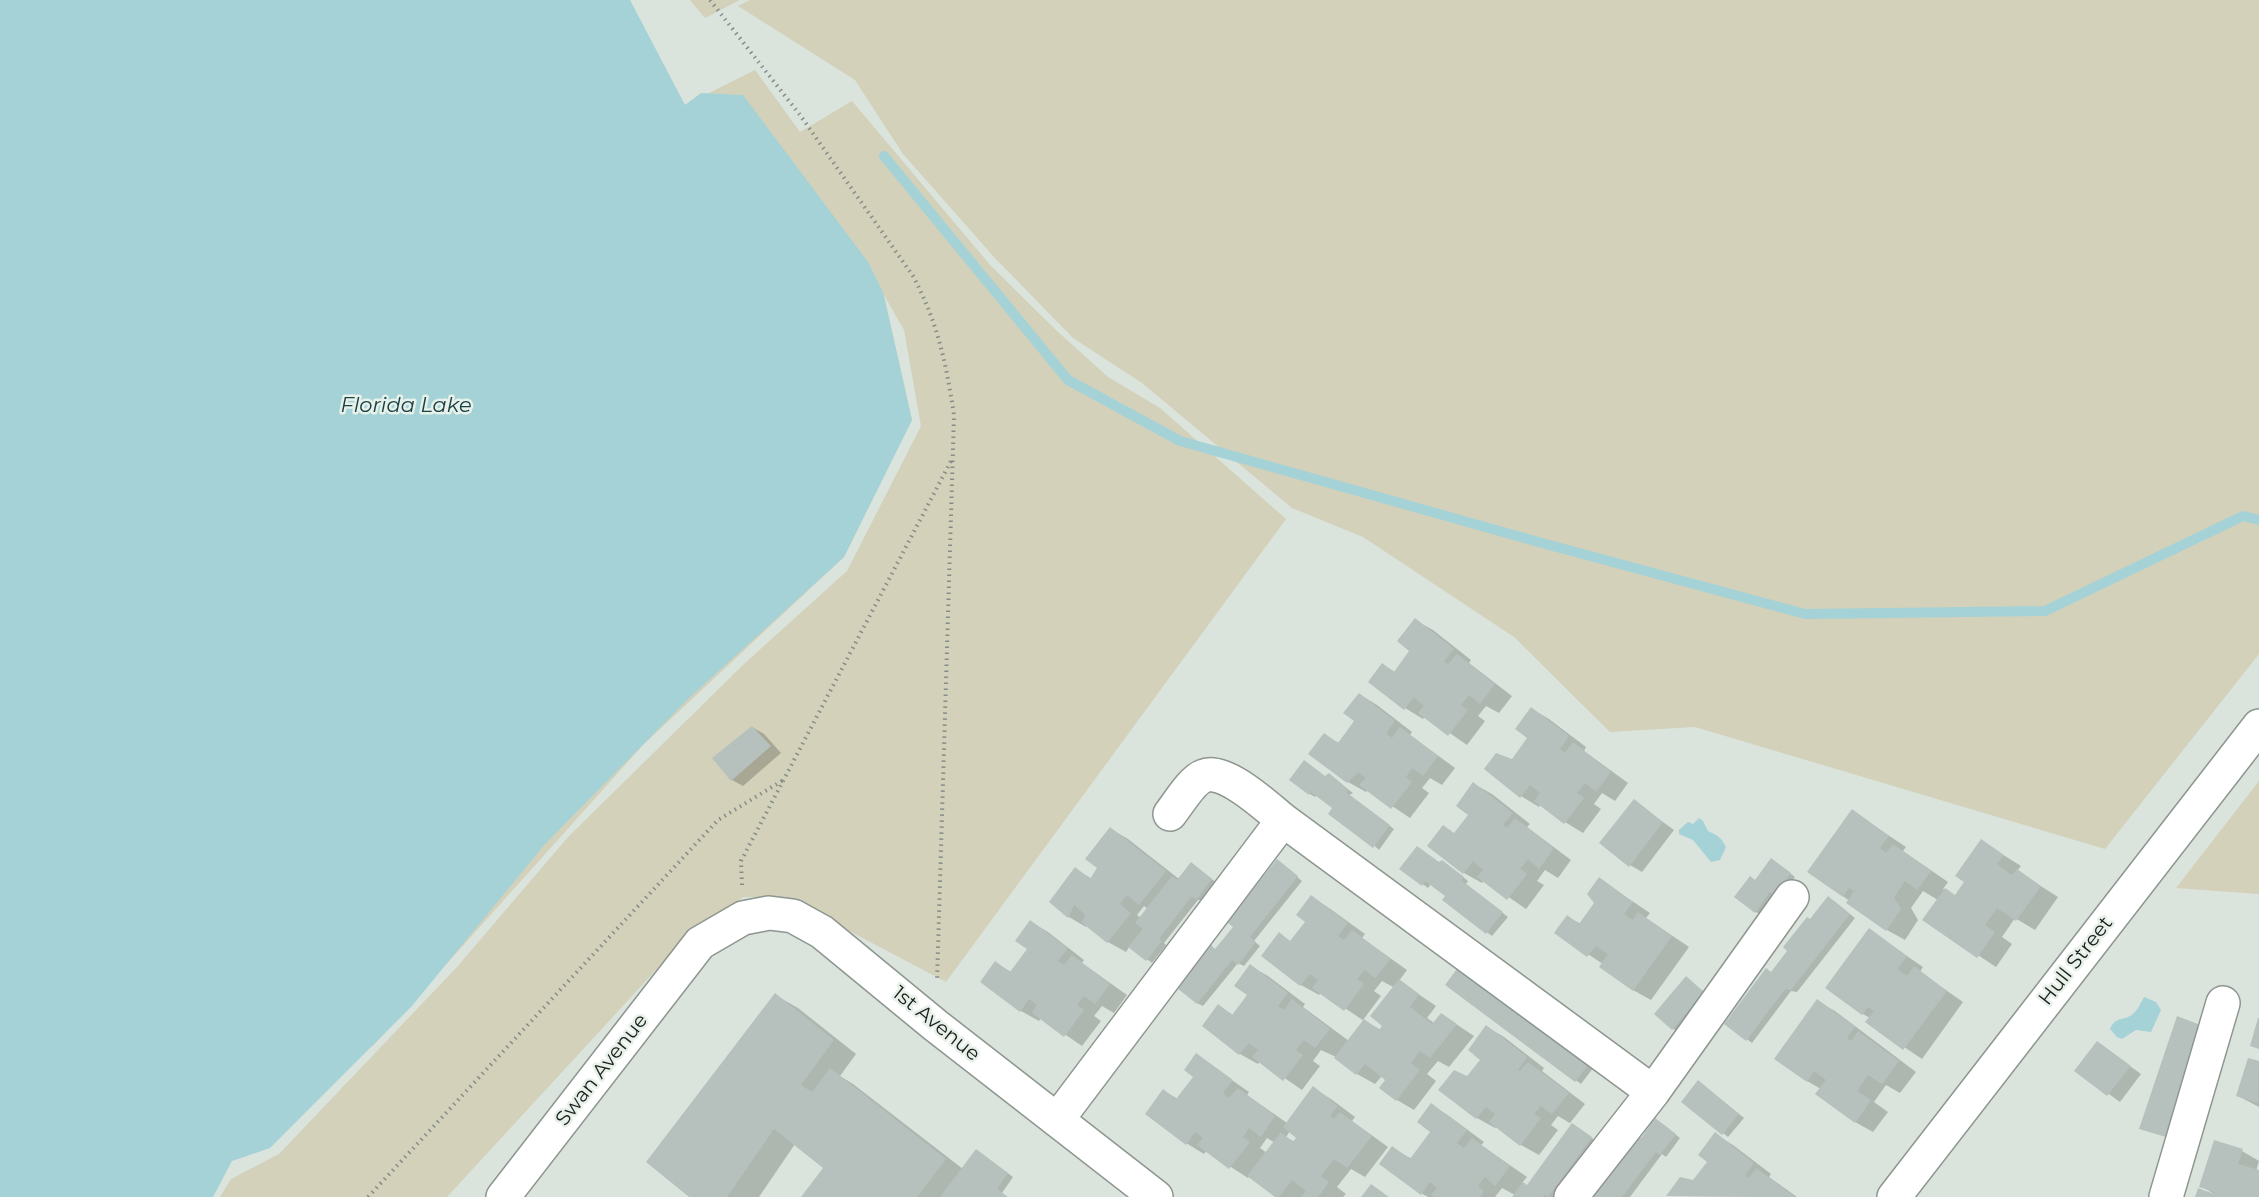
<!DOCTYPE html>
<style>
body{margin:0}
canvas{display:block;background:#dae3dc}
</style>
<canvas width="2259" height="1197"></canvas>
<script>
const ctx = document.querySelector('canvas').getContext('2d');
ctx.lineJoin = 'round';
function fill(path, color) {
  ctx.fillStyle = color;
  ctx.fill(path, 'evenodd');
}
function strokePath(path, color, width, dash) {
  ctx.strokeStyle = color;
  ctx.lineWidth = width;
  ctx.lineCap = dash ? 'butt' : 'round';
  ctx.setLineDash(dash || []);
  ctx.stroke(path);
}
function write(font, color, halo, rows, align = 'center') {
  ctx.font = font + ' Montserrat,sans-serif';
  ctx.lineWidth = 5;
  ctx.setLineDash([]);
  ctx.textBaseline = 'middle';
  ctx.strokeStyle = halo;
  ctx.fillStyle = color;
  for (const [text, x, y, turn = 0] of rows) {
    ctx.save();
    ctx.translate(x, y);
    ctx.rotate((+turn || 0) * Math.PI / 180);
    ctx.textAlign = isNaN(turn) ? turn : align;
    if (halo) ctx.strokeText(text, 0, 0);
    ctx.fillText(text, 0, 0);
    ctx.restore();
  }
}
fill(new Path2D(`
 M 0,0 L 626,0 L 685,105 L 755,70 L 800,132 L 852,101 L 991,266 L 1057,331 L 1108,377 L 1160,408 L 1286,519 L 946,982 L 787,898 L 743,897 L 667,958 L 447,1197 L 220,1197 L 231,1179 L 279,1154 L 457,967 L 568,837 L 745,663 L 847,571 L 921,426 L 904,330 L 884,295 L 912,420 L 844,557 L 643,745 L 372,1047 Z
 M 690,0 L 740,0 L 705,18 Z
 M 750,0 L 2259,0 L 2259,654 L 2105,849 L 1695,727 L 1610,732 L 1514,637 L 1363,537 L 1292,508 L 1142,383 L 1073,338 L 994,257 L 903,154 L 855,80 L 738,6 Z
 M 2259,781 L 2259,894 L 2176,888 Z`), '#d3d1ba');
fill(new Path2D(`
 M 0,0 L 630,0 L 685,105 L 701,93 L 743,95 L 868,262 L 883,292 L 912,420 L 844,557 L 688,699 L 545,844 L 411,1007 L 270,1148 L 232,1161 L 213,1197 L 0,1197 Z
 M 1699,818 L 1703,821 L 1708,831 C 1718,836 1721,837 1726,847 L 1720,860 L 1711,862 L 1693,840 L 1679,834 L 1679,830 L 1688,822 L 1693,824 Z
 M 2144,997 L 2156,1002 L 2161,1010 L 2151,1032 L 2136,1030 L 2122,1039 L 2117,1037 L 2110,1029 C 2115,1016 2125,1021 2133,1014 C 2138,1010 2141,1002 2144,997 Z`), '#a4d2d7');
fill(new Path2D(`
 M 1415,620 L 1433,630 L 1471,660 L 1469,663 L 1512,696 L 1499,713 L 1486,706 L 1478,716 L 1485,721 L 1467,745 L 1425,716 L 1423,719 L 1405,708 L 1370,681 L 1383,665 L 1395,672 L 1411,650 Z
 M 1359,694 L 1377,705 L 1412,732 L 1410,735 L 1455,768 L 1442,785 L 1430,778 L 1422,788 L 1429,793 L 1410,818 L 1368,790 L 1366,792 L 1348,782 L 1324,735 L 1339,743 L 1356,721 Z
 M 1532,709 L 1549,719 L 1586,747 L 1584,751 L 1628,783 L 1615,801 L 1602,793 L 1594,804 L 1601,809 L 1583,833 L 1565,822 L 1541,804 L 1539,807 L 1521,796 L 1486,769 L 1513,760 L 1529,738 Z
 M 752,727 L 764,734 L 781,753 L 743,786 L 732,780 Z
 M 1325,777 L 1334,779 L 1353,793 L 1349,795 L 1394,829 L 1379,850 L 1334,807 L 1317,794 L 1315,797 L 1310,794 L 1291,780 Z
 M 1474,784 L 1492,794 L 1530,824 L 1527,827 L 1571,860 L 1558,878 L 1545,870 L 1537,881 L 1544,885 L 1526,909 L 1484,880 L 1482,883 L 1464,873 L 1429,846 L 1456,834 L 1470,815 Z
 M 1634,801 L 1674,830 L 1642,872 L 1630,865 Z
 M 1852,811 L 1906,847 L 1903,851 L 1948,882 L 1943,889 L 1956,896 L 1966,882 L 1981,841 L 2021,866 L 2017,871 L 2058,897 L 2035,930 L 2015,918 L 2002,937 L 2012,944 L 1996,967 L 1925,920 L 1938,900 L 1923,891 L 1911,908 L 1918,920 L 1905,940 L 1887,930 L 1843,896 Z
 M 1111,829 L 1128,839 L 1179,879 L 1196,867 L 1217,883 L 1203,901 L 1198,900 L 1164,943 L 1166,945 L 1152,963 L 1130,946 L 1126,952 L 1108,942 L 1087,925 L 1086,927 L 1069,917 L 1051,902 L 1076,869 L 1092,879 L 1099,868 ZM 1144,906 L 1148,909 L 1141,918 L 1137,915 Z
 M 1777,863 L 1795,877 L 1781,897 L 1761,915 L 1756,912 L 1756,881 Z
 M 1282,864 L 1302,881 L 1254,941 L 1260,946 L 1244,966 L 1238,963 L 1203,1006 L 1197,1003 L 1216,950 Z
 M 1439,864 L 1448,865 L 1468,881 L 1466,884 L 1508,917 L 1492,936 L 1444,900 L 1447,896 L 1431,884 L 1428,888 L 1401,868 Z
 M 1599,879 L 1650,913 L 1646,918 L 1689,947 L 1651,1000 L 1633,990 L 1603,964 L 1556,933 L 1568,917 L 1581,924 L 1596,903 Z
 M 1312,897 L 1329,908 L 1365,934 L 1362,938 L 1407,970 L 1399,981 L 1436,1006 L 1427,1018 L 1434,1023 L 1441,1014 L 1474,1036 L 1449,1067 L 1438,1061 L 1427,1074 L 1436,1081 L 1414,1110 L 1397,1100 L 1387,1080 L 1382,1076 L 1375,1084 L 1357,1074 L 1334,1056 L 1321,1050 L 1313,1061 L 1320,1066 L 1302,1090 L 1260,1061 L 1258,1064 L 1240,1054 L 1204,1026 L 1219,1006 L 1233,1015 L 1249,995 L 1250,966 L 1268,976 L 1305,1004 L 1303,1007 L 1349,1041 L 1364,1021 L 1321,992 L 1319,995 L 1301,985 L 1263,956 L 1279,934 L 1292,942 L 1307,922 ZM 1382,981 L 1395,988 L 1381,1030 L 1363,1020 L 1381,996 L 1374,991 Z
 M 1834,901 L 1855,918 L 1797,992 L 1791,991 L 1752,1043 L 1747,1039 L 1772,973 L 1811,920 Z
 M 1031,922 L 1048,932 L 1084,960 L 1082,963 L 1127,995 L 1114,1013 L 1102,1006 L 1094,1016 L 1101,1021 L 1082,1046 L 1041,1018 L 1039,1021 L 1021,1011 L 982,981 L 996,963 L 1011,972 L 1029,949 Z
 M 1869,930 L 1923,967 L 1920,972 L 1963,1002 L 1922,1059 L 1867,1022 L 1870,1018 L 1863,1014 Z
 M 1686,978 L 1709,996 L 1678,1032 L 1673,1029 Z
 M 1447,984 L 1597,1063 L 1581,1084 Z
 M 775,995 L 798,1008 L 856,1054 L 840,1076 L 853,1084 L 963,1169 L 982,1154 L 1013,1177 L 1002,1193 L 1007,1197 L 803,1197 L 825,1168 L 795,1144 L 759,1197 L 692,1197 Z
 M 1817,1001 L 1835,1011 L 1916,1072 L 1900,1093 L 1886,1085 L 1874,1102 L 1888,1112 L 1873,1132 L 1855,1122 L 1821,1089 L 1807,1081 Z
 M 1487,1027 L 1504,1037 L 1544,1068 L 1542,1071 L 1585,1104 L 1570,1123 L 1578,1128 L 1596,1141 L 1555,1197 L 1513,1197 L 1515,1195 L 1502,1188 L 1495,1197 L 1428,1197 L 1421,1193 L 1392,1148 L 1412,1159 L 1432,1132 L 1431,1105 L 1449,1116 L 1484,1142 L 1481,1145 L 1527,1177 L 1522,1183 L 1528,1186 L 1573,1125 L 1558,1116 L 1551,1125 L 1558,1130 L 1539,1155 L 1521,1145 L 1497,1126 L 1495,1128 L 1477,1118 L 1441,1090 L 1468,1077 L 1482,1060 Z
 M 2098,1043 L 2141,1074 L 2120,1102 L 2076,1070 Z
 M 1196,1055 L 1249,1092 L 1247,1095 L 1287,1123 L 1313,1088 L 1331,1099 L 1355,1117 L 1352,1121 L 1388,1147 L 1365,1177 L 1351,1169 L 1337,1187 L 1346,1194 L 1343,1197 L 1277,1197 L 1250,1176 L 1248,1178 L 1206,1151 L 1204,1154 L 1186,1143 L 1164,1091 L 1178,1099 L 1195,1077 ZM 1290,1131 L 1299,1137 L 1295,1142 L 1286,1137 ZM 1267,1138 L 1275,1143 L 1267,1153 L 1260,1148 Z
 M 2249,1060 L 2259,1063 L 2259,1107 L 2238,1096 Z
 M 1704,1086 L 1744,1118 L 1728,1137 L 1723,1133 Z
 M 1661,1123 L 1680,1138 L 1666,1157 L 1662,1154 L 1630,1197 L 1595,1197 L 1641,1140 Z
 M 1715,1134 L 1733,1145 L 1771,1174 L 1769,1177 L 1797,1197 L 1668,1196 L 1693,1182 L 1709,1162 Z
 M 2242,1151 L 2259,1161 L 2256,1171 L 2259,1172 L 2259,1197 L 2197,1197 L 2213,1195 L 2214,1194 L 2201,1186 Z`), '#0003');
strokePath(new Path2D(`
 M 884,156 L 1068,380 L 1180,441 L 1542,543 L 1805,614 L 2045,611 L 2243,516 L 2259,520`), '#a4d2d7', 10);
fill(new Path2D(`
 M 1415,618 L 1454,649 L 1444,661 L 1448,664 L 1457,654 L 1495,684 L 1480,704 L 1469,695 L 1461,705 L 1468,710 L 1448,736 L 1418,713 L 1424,706 L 1414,697 L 1404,710 L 1368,682 L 1382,663 L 1394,672 L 1409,651 L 1397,641 Z
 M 1359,693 L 1395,721 L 1386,733 L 1392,738 L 1400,727 L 1438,756 L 1423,776 L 1412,768 L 1406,777 L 1412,782 L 1391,809 L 1359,785 L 1366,778 L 1358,772 L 1347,783 L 1308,754 L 1324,733 L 1338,743 L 1354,721 L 1343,713 Z
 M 1531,707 L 1569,736 L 1560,749 L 1565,753 L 1573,742 L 1611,772 L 1596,792 L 1585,783 L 1577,793 L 1584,798 L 1564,824 L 1534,801 L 1540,793 L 1530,785 L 1520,798 L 1484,769 L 1496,753 L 1512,759 L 1527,738 L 1515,729 Z
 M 752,726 L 771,746 L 731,781 L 712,758 Z
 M 1304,760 L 1325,776 L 1329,773 L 1349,790 L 1346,792 L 1390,825 L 1373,848 L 1328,814 L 1332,808 L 1311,792 L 1309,795 L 1289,780 Z
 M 1473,782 L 1513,813 L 1503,825 L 1507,828 L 1515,818 L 1554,848 L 1539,869 L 1528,859 L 1520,869 L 1527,874 L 1507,900 L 1477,877 L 1483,870 L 1473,861 L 1463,874 L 1427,846 L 1443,825 L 1454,833 L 1468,815 L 1456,806 Z
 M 1634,799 L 1663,822 L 1629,867 L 1599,843 Z
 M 1852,809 L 1889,836 L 1880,848 L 1886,853 L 1893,844 L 1931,871 L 1917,890 L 1905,881 L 1894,897 L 1901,909 L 1886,931 L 1846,903 L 1854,891 L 1849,888 L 1843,897 L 1807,872 Z
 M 1110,827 L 1166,871 L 1139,905 L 1127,895 L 1120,904 L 1131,913 L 1107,943 L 1081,922 L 1086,915 L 1074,905 L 1068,918 L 1049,902 L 1075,867 L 1090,879 L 1097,868 L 1085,859 Z
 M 1981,839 L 2004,855 L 1997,864 L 2012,875 L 2017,869 L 2041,886 L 2016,921 L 1997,908 L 1985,925 L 1995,932 L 1977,958 L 1922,920 L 1945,888 L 1955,895 L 1964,882 L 1955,876 Z
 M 1417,846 L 1439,862 L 1442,860 L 1464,877 L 1461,880 L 1503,912 L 1486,934 L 1442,900 L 1445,896 L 1425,881 L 1422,886 L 1399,869 Z
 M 1771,858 L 1791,873 L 1774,895 L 1770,892 L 1755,913 L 1734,897 L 1750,876 L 1755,880 Z
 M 1277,859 L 1298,876 L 1250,937 L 1256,942 L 1238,965 L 1232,960 L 1197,1004 L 1177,988 L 1211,945 L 1215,949 L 1233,927 L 1227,922 Z
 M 1191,862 L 1212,879 L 1197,899 L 1191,897 L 1159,939 L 1162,941 L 1146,961 L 1128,947 L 1143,929 L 1135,923 L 1172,876 L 1177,880 Z
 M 1599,877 L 1633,902 L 1624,914 L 1633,920 L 1638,912 L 1672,936 L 1633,991 L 1599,967 L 1608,954 L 1596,946 L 1587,957 L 1554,933 L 1567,915 L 1579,924 L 1594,903 L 1587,894 Z
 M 1311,895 L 1348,923 L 1338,936 L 1344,940 L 1352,930 L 1391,959 L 1375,978 L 1365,970 L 1357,979 L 1364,984 L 1344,1011 L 1312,988 L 1318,980 L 1310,974 L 1300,986 L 1261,956 L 1279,932 L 1290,941 L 1305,922 L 1296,915 Z
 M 1828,896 L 1850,914 L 1791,990 L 1785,989 L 1746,1041 L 1724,1024 L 1766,968 L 1771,972 L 1787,951 L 1783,947 L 1807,917 L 1810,919 Z
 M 1030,920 L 1068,948 L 1058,961 L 1064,965 L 1072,955 L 1110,984 L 1095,1004 L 1084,996 L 1077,1005 L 1084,1010 L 1064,1037 L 1032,1013 L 1037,1005 L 1029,999 L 1020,1012 L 980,982 L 995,961 L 1010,972 L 1027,949 L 1015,941 Z
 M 1869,928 L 1907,956 L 1897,969 L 1907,976 L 1914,966 L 1947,991 L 1903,1050 L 1865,1022 L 1874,1011 L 1868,1007 L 1862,1015 L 1825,988 Z
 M 1462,962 L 1592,1059 L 1575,1082 L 1445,985 Z
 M 1250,964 L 1288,993 L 1278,1006 L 1284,1010 L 1292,999 L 1330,1029 L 1315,1048 L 1304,1040 L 1296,1050 L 1303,1055 L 1283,1081 L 1252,1057 L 1258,1050 L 1249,1043 L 1239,1055 L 1202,1026 L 1218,1004 L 1232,1015 L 1247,995 L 1234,986 Z
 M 1686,976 L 1704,992 L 1672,1030 L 1654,1014 Z
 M 1399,979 L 1419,994 L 1410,1007 L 1432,1024 L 1441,1013 L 1457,1024 L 1430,1058 L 1420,1051 L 1411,1063 L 1420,1070 L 1396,1101 L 1379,1088 L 1385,1080 L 1365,1064 L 1356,1075 L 1334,1058 L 1364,1019 L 1379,1030 L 1382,1026 L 1370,1016 Z
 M 775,993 L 834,1040 L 801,1085 L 812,1092 L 830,1068 L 946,1159 L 917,1197 L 801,1197 L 823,1168 L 774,1129 L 727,1197 L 689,1197 L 646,1162 Z
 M 1817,999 L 1855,1027 L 1847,1038 L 1851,1041 L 1858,1031 L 1899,1061 L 1882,1084 L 1868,1075 L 1857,1091 L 1871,1100 L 1855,1123 L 1815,1094 L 1826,1080 L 1814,1071 L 1807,1082 L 1774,1059 Z
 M 2177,1016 L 2203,1026 L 2166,1137 L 2139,1129 Z
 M 2258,1018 L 2259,1018 L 2259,1049 L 2250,1046 Z
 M 1486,1025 L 1527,1057 L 1518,1070 L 1520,1071 L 1528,1062 L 1569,1093 L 1552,1114 L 1541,1106 L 1534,1114 L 1541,1118 L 1520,1146 L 1489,1122 L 1495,1114 L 1486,1107 L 1476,1119 L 1438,1090 L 1454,1070 L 1467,1076 L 1480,1060 L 1468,1050 Z
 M 2097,1041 L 2131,1066 L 2107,1096 L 2074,1071 Z
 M 1196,1053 L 1233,1080 L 1223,1093 L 1229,1098 L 1238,1088 L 1275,1116 L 1261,1137 L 1249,1128 L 1243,1137 L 1250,1142 L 1229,1169 L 1197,1145 L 1203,1138 L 1195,1132 L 1186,1145 L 1145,1114 L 1163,1089 L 1176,1099 L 1193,1077 L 1184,1070 Z
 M 2248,1058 L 2259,1061 L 2258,1103 L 2236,1096 Z
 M 1698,1080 L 1739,1114 L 1722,1135 L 1681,1102 Z
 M 1313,1086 L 1338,1106 L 1330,1116 L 1334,1119 L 1340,1112 L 1372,1136 L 1347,1168 L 1334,1159 L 1321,1176 L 1329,1182 L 1318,1197 L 1301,1197 L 1306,1191 L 1292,1180 L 1279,1197 L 1275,1197 L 1247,1176 L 1281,1132 L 1293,1142 L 1296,1138 L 1283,1127 Z
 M 1431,1103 L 1467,1130 L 1457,1143 L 1464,1148 L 1472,1138 L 1510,1166 L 1495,1186 L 1485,1177 L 1478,1186 L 1484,1191 L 1480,1197 L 1434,1197 L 1431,1195 L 1437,1188 L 1430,1182 L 1421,1195 L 1379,1164 L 1392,1146 L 1410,1159 L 1430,1132 L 1417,1122 Z
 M 1655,1118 L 1676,1134 L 1660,1155 L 1656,1152 L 1622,1197 L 1593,1197 L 1596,1192 L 1592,1189 L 1634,1134 L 1641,1138 Z
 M 1572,1123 L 1592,1137 L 1548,1197 L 1544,1195 L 1543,1197 L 1512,1197 L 1523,1182 L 1527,1185 Z
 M 1715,1132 L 1754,1163 L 1745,1175 L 1749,1178 L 1756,1168 L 1795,1197 L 1666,1196 L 1680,1177 L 1693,1180 L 1707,1162 L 1698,1155 Z
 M 2214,1140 L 2243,1149 L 2238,1164 L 2259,1170 L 2259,1197 L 2195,1197 L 2198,1188 L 2214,1194 L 2215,1192 L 2199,1187 Z
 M 976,1149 L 1008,1173 L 997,1189 L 1008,1197 L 940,1197 Z
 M 1371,1184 L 1389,1197 L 1361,1197 Z`), '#b6c1be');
const street = new Path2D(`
 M 1283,820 L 1653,1092 L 1571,1197
 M 1653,1092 L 1792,897
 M 1057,1120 L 1283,820 C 1267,807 1224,767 1204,776 C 1192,780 1178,804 1170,814
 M 503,1197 L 700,943 L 743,918 L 769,913 L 793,916 L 822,932 L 935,1025 L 1156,1197
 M 1894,1197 L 2259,726
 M 2166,1197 L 2223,1003`);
strokePath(street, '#8d968f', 36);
strokePath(new Path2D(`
 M 710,0 L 800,115 L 913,276 C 938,323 946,363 954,415 L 937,982
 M 742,885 L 741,861 L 951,461
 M 368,1197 L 718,820 L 785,779`), '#868d88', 4, [1.5, 4.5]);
strokePath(street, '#fff', 33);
write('20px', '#1b1f1c', '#e7f0e9', [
 ["Hull Street",2076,961,-52],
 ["1st Avenue",936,1024,39],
 ["Swan Avenue",602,1070,-52]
]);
write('italic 21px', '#174246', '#e7f0e9', [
 ["Florida Lake",406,406]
]);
</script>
